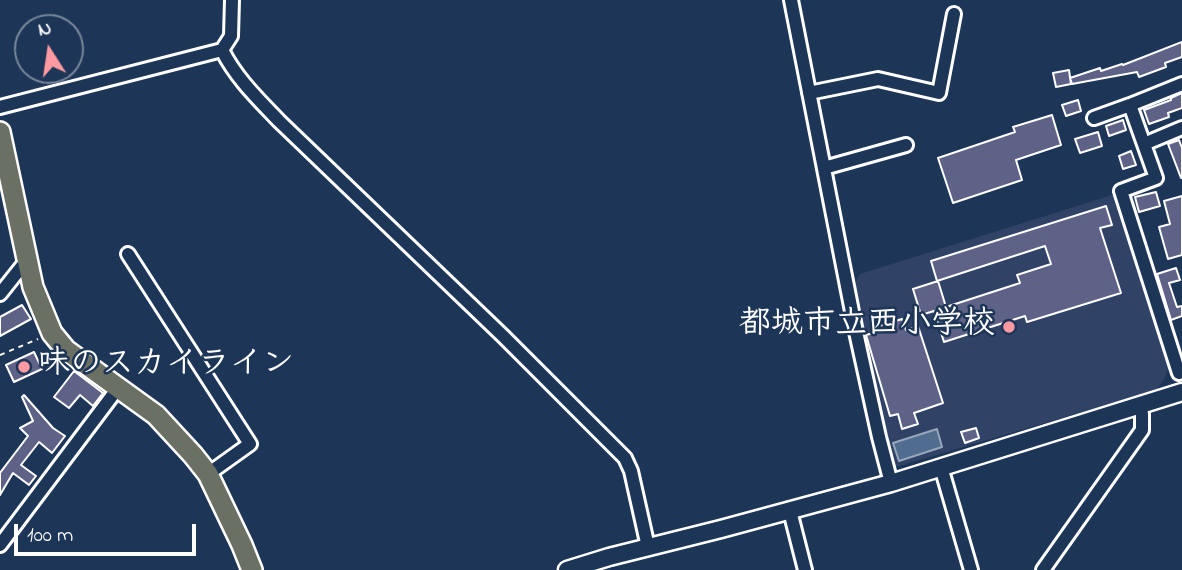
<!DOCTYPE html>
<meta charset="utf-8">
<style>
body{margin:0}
#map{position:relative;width:1182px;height:570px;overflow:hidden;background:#1d3557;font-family:"Indie Flower",sans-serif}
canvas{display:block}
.north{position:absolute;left:14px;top:14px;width:70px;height:70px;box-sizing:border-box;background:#1d3557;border:2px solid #77869a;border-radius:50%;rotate:348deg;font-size:19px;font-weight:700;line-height:28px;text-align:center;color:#fff}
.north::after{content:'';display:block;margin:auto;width:24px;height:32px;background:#ff9aa2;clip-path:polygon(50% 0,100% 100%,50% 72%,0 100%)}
.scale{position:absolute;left:14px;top:524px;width:182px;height:32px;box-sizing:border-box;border:4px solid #fff;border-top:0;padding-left:9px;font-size:21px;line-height:24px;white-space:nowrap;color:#fff;-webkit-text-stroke:5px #1d3557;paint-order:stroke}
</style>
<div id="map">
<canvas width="1182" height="570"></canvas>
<div class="north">N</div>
<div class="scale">100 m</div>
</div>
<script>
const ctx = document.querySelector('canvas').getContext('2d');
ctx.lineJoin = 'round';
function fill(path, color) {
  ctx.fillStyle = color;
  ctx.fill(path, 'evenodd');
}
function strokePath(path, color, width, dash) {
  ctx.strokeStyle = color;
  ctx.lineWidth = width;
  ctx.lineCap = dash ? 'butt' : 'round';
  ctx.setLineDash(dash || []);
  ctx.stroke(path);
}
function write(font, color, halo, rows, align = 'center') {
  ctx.font = font + ' "Indie Flower","Klee One",sans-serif';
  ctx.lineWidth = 5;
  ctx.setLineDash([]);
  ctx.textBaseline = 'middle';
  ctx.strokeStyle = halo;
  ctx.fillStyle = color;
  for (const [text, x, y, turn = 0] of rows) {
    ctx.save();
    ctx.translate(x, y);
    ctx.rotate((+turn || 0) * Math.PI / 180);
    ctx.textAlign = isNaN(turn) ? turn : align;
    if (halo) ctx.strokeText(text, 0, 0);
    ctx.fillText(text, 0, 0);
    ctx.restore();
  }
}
fill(new Path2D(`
 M 1112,195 L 1119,200 L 1169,367 L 1163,381 L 1156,390 L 896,467 L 890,463 L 852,288 L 860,274 Z`), '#304265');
const water = new Path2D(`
 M 937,429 L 942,447 L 899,461 L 893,443 Z`);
fill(water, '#506d90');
strokePath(water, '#96a7bc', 2);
const building = new Path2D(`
 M 1182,42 L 1182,57 L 1165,63 L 1166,67 L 1139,77 L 1137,72 L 1072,84 L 1070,78 L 1100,68 L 1101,71 L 1122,64 L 1123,65 Z
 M 1069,70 L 1071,84 L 1056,87 L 1053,73 Z
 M 1182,93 L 1182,108 L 1168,113 L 1169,117 L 1149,124 L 1144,110 L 1171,100 L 1171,98 Z
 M 1078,100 L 1081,111 L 1066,116 L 1062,105 Z
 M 1052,115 L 1061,145 L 1016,160 L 1022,180 L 953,203 L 938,158 L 1015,132 L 1013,127 Z
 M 1123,120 L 1126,130 L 1109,136 L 1106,126 Z
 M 1098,132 L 1102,146 L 1080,153 L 1075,139 Z
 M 1179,140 L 1182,148 L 1182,178 L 1181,178 L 1168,144 Z
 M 1131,151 L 1136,165 L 1123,169 L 1119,156 Z
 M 1156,192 L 1160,206 L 1139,212 L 1135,197 Z
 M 1182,196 L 1182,255 L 1168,259 L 1159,227 L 1170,224 L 1164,201 Z
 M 1106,206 L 1112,225 L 1100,228 L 1121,293 L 1027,322 L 1025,316 L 944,342 L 934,311 L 921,315 L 913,289 L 938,281 L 946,307 L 1020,283 L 1017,275 L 1051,264 L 1045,246 L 937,281 L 931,261 Z
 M 1176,268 L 1180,280 L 1169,283 L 1177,307 L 1182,306 L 1182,316 L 1171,320 L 1157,274 Z
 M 22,305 L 31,319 L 0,336 L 0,317 Z
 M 902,319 L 906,330 L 918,326 L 943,403 L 914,413 L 918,424 L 902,429 L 898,414 L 890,416 L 866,335 L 877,332 L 875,327 Z
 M 34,352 L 42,369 L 14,382 L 6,365 Z
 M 74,371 L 103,393 L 93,406 L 80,395 L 69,408 L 54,397 Z
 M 24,395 L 53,428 L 65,436 L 52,453 L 39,442 L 21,465 L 36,476 L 29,485 L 13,473 L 0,495 L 0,473 L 28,436 L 20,428 L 33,421 L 22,397 Z
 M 976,428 L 979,438 L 965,443 L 961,432 Z`);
fill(building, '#5e6287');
strokePath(building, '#fff', 2);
const street = new Path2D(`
 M 232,0 L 231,36 L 222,50 C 236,78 258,99 279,121 L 503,336 L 625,458 L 631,471 L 648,547
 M 791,0 L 856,332 L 879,437 L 891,483
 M 809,93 L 878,79 L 939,93 L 954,14
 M 0,107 L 222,50
 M 1094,118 L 1130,105
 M 1144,144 L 1182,128
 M 824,168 L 906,145
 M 128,254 L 250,444 L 208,474
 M 0,294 L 27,260
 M 1179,373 L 1121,191 L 1156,178 L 1130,105 L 1182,84
 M 941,467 L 971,570
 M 790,511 L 805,570
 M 0,545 L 118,388
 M 1043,570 L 1142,430 L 1142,414 L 1140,405`);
const secondary = new Path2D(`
 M 567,570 L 609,557 L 721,529 L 891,483 L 1182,392`);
const primary = new Path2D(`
 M 0,132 L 33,287 L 52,333 L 66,350 L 156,415 L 193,455 L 208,474 L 242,545 L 252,570`);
strokePath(street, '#fff', 18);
strokePath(secondary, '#fff', 21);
strokePath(primary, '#fff', 24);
strokePath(new Path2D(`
 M 0,355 L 38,339`), '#fff', 2, [5, 5]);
strokePath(street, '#1d3557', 12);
strokePath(secondary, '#1d3557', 16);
strokePath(primary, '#6b7065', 19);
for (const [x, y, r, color] of [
 [1009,327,7,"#ff9aa2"],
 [24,367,7,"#ff9aa2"]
]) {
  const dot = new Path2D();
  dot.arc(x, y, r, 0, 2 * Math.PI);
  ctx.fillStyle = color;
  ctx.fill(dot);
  strokePath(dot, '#1d3557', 2.5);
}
write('bold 32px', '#fff', '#1d3557', [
 ["都城市立西小学校",995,327],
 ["味のスカイライン",38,367,"left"]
], 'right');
</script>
